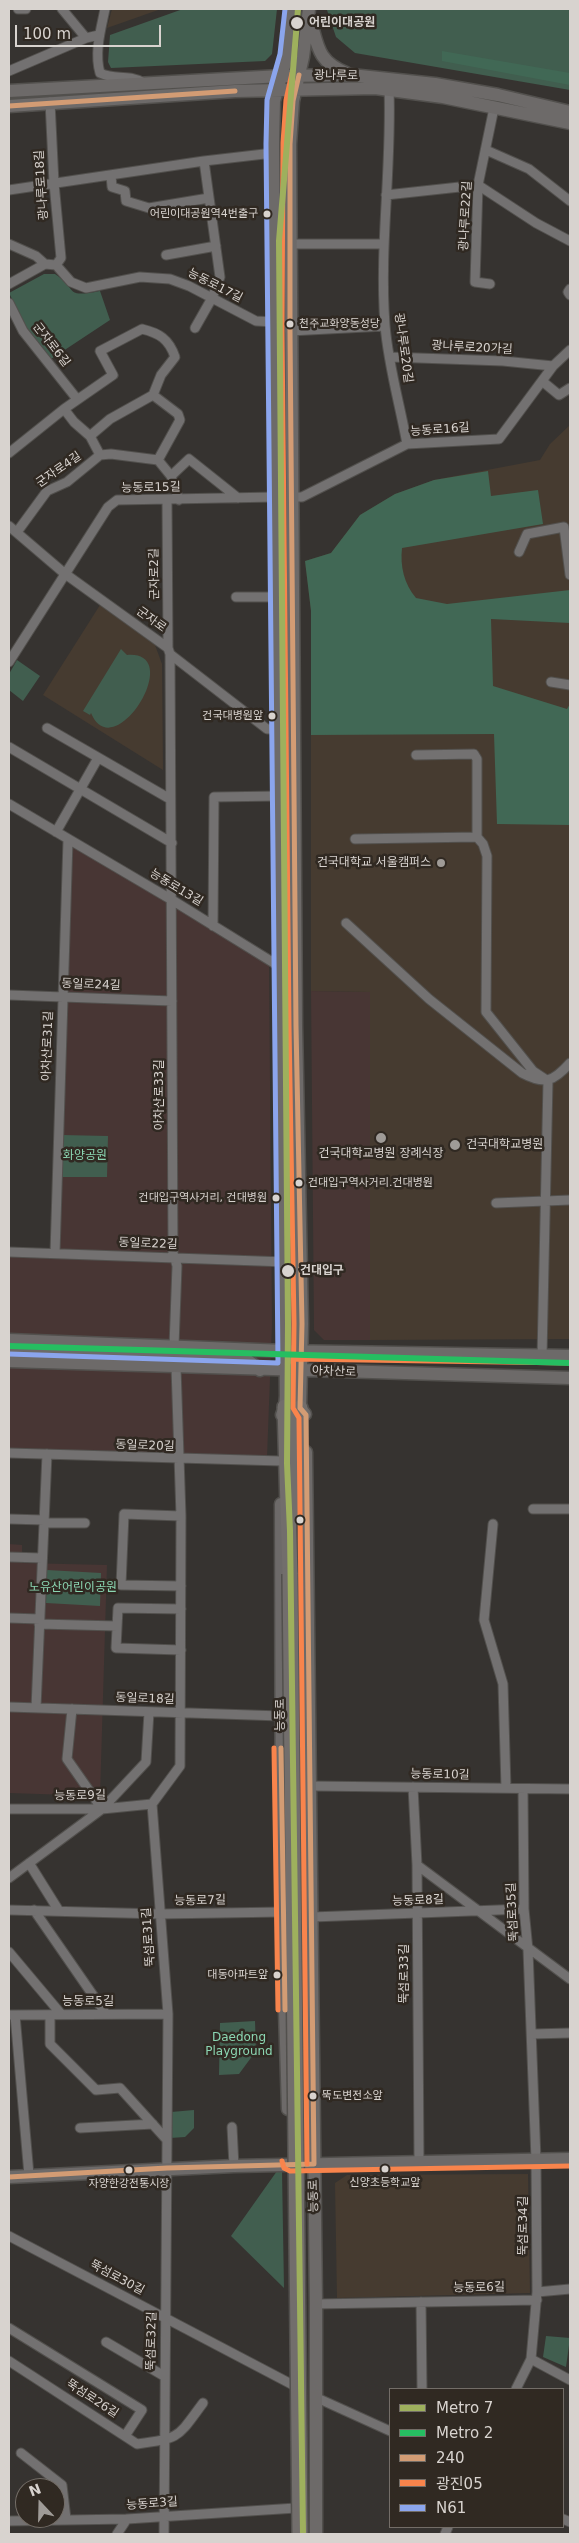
<!DOCTYPE html>
<meta charset="utf-8">
<style>
body{margin:0}
#map{position:relative;width:579px;height:2543px;overflow:hidden;background:#363330;font-family:"DejaVu Sans","Noto Sans KR",sans-serif}
canvas{display:block}
.frame{position:absolute;inset:0;border:10px solid #d8d3cf;pointer-events:none}
.legend{position:absolute;left:389px;top:2388px;width:175px;height:140px;box-sizing:border-box;background:#302922;border:1px solid #736d67;margin:0;padding:6px 9px;list-style:none;font-size:15px;color:#d8d3cf}
.legend li{display:flex;align-items:center;gap:10px;height:25px}
.legend b{width:25px;border:1px solid #736d67}
.north{position:absolute;left:15px;top:2478px;width:50px;height:50px;box-sizing:border-box;background:#302922;border:1px solid #736d67;border-radius:50%;rotate:339deg;font-size:14px;font-weight:700;line-height:20px;text-align:center;color:#d8d3cf}
.north::after{content:'';display:block;margin:auto;width:18px;height:22px;background:#9f9b97;clip-path:polygon(50% 0,100% 100%,50% 72%,0 100%)}
.scale{position:absolute;left:15px;top:25px;width:146px;height:22px;box-sizing:border-box;border:2px solid #d8d3cf;border-top:0;padding-left:6px;font-size:15px;line-height:18px;white-space:nowrap;color:#d8d3cf;-webkit-text-stroke:4px #302922;paint-order:stroke}
</style>
<div id="map">
<canvas width="579" height="2543"></canvas>
<div class="frame"></div>
<ul class="legend">
<li><b style="height:6px;background:#9eb05d"></b>Metro 7</li>
<li><b style="height:6px;background:#26be61"></b>Metro 2</li>
<li><b style="height:6px;background:#d39c74"></b>240</li>
<li><b style="height:6px;background:#f8844c"></b>광진05</li>
<li><b style="height:6px;background:#8ba5ed"></b>N61</li>
</ul>
<div class="north">N</div>
<div class="scale">100 m</div>
</div>
<script>
const ctx = document.querySelector('canvas').getContext('2d');
ctx.lineJoin = 'round';
function fill(path, color) {
  ctx.fillStyle = color;
  ctx.fill(path, 'evenodd');
}
function strokePath(path, color, width, dash) {
  ctx.strokeStyle = color;
  ctx.lineWidth = width;
  ctx.lineCap = dash ? 'butt' : 'round';
  ctx.setLineDash(dash || []);
  ctx.stroke(path);
}
function write(font, color, halo, rows, align = 'center') {
  ctx.font = font + ' "DejaVu Sans","Noto Sans KR",sans-serif';
  ctx.lineWidth = 5;
  ctx.setLineDash([]);
  ctx.textBaseline = 'middle';
  ctx.strokeStyle = halo;
  ctx.fillStyle = color;
  for (const [text, x, y, turn = 0] of rows) {
    ctx.save();
    ctx.translate(x, y);
    ctx.rotate((+turn || 0) * Math.PI / 180);
    ctx.textAlign = isNaN(turn) ? turn : align;
    if (halo) ctx.strokeText(text, 0, 0);
    ctx.fillText(text, 0, 0);
    ctx.restore();
  }
}
fill(new Path2D(`
 M 68,840 L 269,960 L 272,1324 L 267,1458 L 9,1450 L 9,1253 L 57,1255 Z
 M 311,991 L 370,992 L 370,1340 L 324,1340 L 314,1330 Z
 M 9,1544 L 22,1545 L 22,1563 L 107,1565 L 100,1796 L 9,1793 Z`), '#483634');
fill(new Path2D(`
 M 112,9 L 161,9 L 107,28 Z
 M 570,425 L 570,1339 L 370,1340 L 370,992 L 311,991 L 311,611 L 305,561 L 331,553 L 360,515 L 395,494 L 434,480 L 540,460 L 550,444 Z
 M 100,605 L 155,645 L 162,664 L 163,770 L 43,695 Z
 M 528,2174 L 530,2293 L 337,2298 L 335,2183 L 347,2175 Z`), '#463b30');
fill(new Path2D(`
 M 183,9 L 277,9 L 272,54 L 265,61 L 111,68 L 108,62 L 110,35 Z
 M 570,9 L 570,90 L 355,53 L 336,37 L 327,10 Z
 M 44,274 L 55,274 C 79,290 63,298 100,291 L 110,320 L 51,359 L 27,329 L 9,293 Z
 M 121,649 L 127,655 C 187,650 114,768 91,713 L 90,715 L 83,711 Z
 M 17,660 L 40,676 L 23,701 L 9,690 L 9,674 Z
 M 62,1135 L 108,1136 L 107,1177 L 62,1177 Z
 M 47,1570 L 101,1573 L 100,1606 L 46,1603 Z
 M 255,2021 L 256,2051 L 239,2074 L 219,2075 L 220,2023 Z
 M 194,2110 L 194,2128 L 185,2137 L 170,2138 L 171,2112 Z
 M 277,2171 L 282,2171 L 284,2288 L 231,2236 Z
 M 546,2336 L 570,2338 L 566,2367 L 543,2357 Z`), '#415e4f');
fill(new Path2D(`
 M 442,51 L 570,73 L 570,85 L 442,61 Z
 M 488,471 L 491,496 L 538,490 L 543,524 L 402,548 C 400,566 404,584 416,598 L 447,604 L 570,590 L 570,623 L 491,619 L 493,686 L 567,709 L 570,704 L 570,825 L 497,824 L 494,734 L 311,735 L 311,611 L 305,561 L 331,553 L 360,515 L 395,494 L 434,480 Z`), '#416855');
const street = new Path2D(`
 M 18,9 L 26,9
 M 62,9 L 86,38
 M 105,9 C 101,29 94,52 100,73 C 116,81 126,73 144,83
 M 9,71 L 86,38 L 99,35
 M 389,89 C 392,168 379,246 385,325 C 388,364 400,405 407,444
 M 50,102 L 54,183 L 61,258 L 56,265
 M 486,150 L 529,169 L 570,201
 M 111,175 L 112,187 L 125,191 L 126,201 L 149,208 L 209,198
 M 478,185 L 536,223 L 570,241
 M 9,190 L 204,161 L 273,153
 M 386,195 L 478,185
 M 9,244 L 36,256 L 45,264
 M 290,244 L 384,244
 M 166,255 L 216,246
 M 9,284 L 45,264 L 56,265 L 71,282 L 86,288 L 140,277 L 170,279 L 189,286 L 256,321 L 275,322
 M 490,284 L 475,282 L 478,185 L 494,108
 M 570,289 L 568,292 L 570,295
 M 9,303 L 23,331 L 77,399
 M 195,328 L 212,298 L 220,277 L 204,161
 M 290,331 L 385,326
 M 390,357 L 503,361 L 553,366
 M 542,381 L 559,395 L 570,388
 M 153,395 L 178,414 L 180,420 L 158,460
 M 64,409 L 74,422 L 90,436 L 100,455
 M 9,453 L 64,409 L 113,375 L 100,351 L 142,329 C 159,333 169,339 175,357 L 161,375 L 153,395 L 110,419 L 90,436
 M 171,476 L 189,459 L 238,498
 M 292,497 L 302,497 L 407,444 L 499,439 L 553,366 L 570,350
 M 167,501 L 168,648
 M 9,526 L 64,573 L 168,648 L 170,654 L 267,729 L 278,729
 M 17,532 L 47,491 L 67,482 L 100,455 L 111,454 L 158,460 L 171,476 L 179,500
 M 519,552 L 527,534 L 564,527 L 570,575
 M 236,597 L 277,597
 M 170,654 L 173,1253 L 177,1266 L 174,1346
 M 9,662 L 108,507 L 117,500 L 276,497
 M 551,682 L 570,685
 M 47,728 L 170,799
 M 9,747 L 172,843
 M 416,755 L 474,754 L 477,759 L 477,837
 M 9,804 L 172,900 L 282,968
 M 56,832 L 98,758
 M 355,839 L 477,837 L 483,844 L 487,856 L 486,1012 L 533,1071 L 548,1081
 M 346,923 L 429,999 L 522,1073 C 545,1085 553,1082 570,1063
 M 213,926 L 214,797 L 279,796
 M 9,995 L 172,1001
 M 496,1203 L 570,1200
 M 9,1252 L 286,1262
 M 55,1253 L 68,840
 M 542,1356 L 548,1081
 M 9,1453 L 281,1461
 M 533,1509 L 570,1509
 M 9,1519 L 44,1520
 M 44,1523 L 85,1523
 M 493,1524 L 484,1620 L 503,1684 L 506,1788
 M 9,1557 L 42,1558
 M 181,1586 L 121,1585 L 124,1514 L 181,1516
 M 181,1609 L 118,1608 L 116,1648 L 181,1650
 M 9,1618 L 40,1619
 M 39,1624 L 117,1626
 M 9,1707 L 281,1716
 M 36,1708 L 47,1454
 M 72,1709 L 67,1759 L 102,1809
 M 310,1786 L 570,1789
 M 413,1787 L 417,1865 L 419,2162
 M 9,1809 L 102,1809 L 152,1804
 M 29,1863 L 59,1911
 M 417,1865 L 570,1979
 M 9,1878 L 102,1809 L 146,1762 L 149,1712
 M 9,1910 L 160,1914 L 282,1912
 M 34,1910 L 106,2014
 M 312,1917 L 524,1909
 M 9,1952 L 61,2014
 M 9,2015 L 168,2014
 M 15,2015 L 29,2175
 M 50,2015 L 50,2044 L 96,2090 L 120,2088 L 167,2140
 M 532,2034 L 570,2033
 M 232,2127 L 234,2166
 M 80,2128 L 153,2124
 M 9,2236 L 293,2385
 M 537,2292 L 570,2289
 M 421,2302 L 422,2389
 M 316,2304 L 537,2300
 M 9,2328 L 142,2410 L 125,2436
 M 106,2342 L 164,2376
 M 531,2359 L 570,2380
 M 9,2361 L 137,2444 C 181,2438 177,2438 203,2403
 M 516,2389 L 531,2359 L 537,2292 L 536,2160 L 528,1950 L 524,1909 L 523,1789
 M 315,2397 L 390,2431
 M 21,2453 L 62,2485 L 66,2519
 M 563,2519 L 570,2522
 M 9,2521 L 127,2519 L 296,2508
 M 117,2534 L 127,2519
 M 164,2534 L 168,2014 L 152,1804 L 180,1766 L 181,1516 L 176,1367
 M 445,2534 L 448,2527`);
const secondary = new Path2D(`
 M 310,19 C 318,46 317,61 346,73
 M 9,91 L 281,76 L 351,75 L 435,84 L 498,95 L 570,112
 M 9,106 L 235,91 L 375,88 L 443,97 L 570,123
 M 9,1340 L 285,1351 L 570,1356
 M 9,1351 L 247,1360 L 260,1370
 M 9,1361 L 570,1378
 M 305,1414 L 300,1408 L 302,1324 L 296,1026 L 290,144 L 293,101 L 303,57 L 309,9
 M 282,1415 L 285,1407 L 286,1396 L 273,144 L 274,101 L 287,56 L 293,9
 M 306,1452 L 316,2304 L 316,2534
 M 281,1504 L 282,1912 L 288,2109
 M 9,2177 L 234,2166 L 570,2159`);
const highway = new Path2D(`
 M 285,1407 L 290,1574
 M 298,1512 L 300,1408`);
strokePath(street, '#52504d', 11);
strokePath(secondary, '#52504d', 15);
strokePath(highway, '#52504d', 18);
strokePath(street, '#737171', 9);
strokePath(secondary, '#6d6a69', 12);
strokePath(highway, '#726e6c', 15);
const highwayBridge = new Path2D(`
 M 290,1574 L 300,2534`);
strokePath(highwayBridge, '#52504d', 18, []);
strokePath(highwayBridge, '#726e6c', 15);
strokePath(new Path2D(`
 M 9,106 L 235,91
 M 281,1748 L 285,2010
 M 9,2177 L 167,2168 L 314,2164 L 306,1415 L 300,1408 L 302,1324 L 296,1026 L 290,331 L 290,144 L 293,101 L 299,75`), '#d39c74', 5);
strokePath(new Path2D(`
 M 292,73 L 286,100 L 283,143 L 282,331 L 289,1026 L 294,1324 L 293,1408 L 299,1418 L 307,2164
 M 293,1363 L 293,1359 L 570,1363
 M 274,1748 L 278,2010
 M 282,2161 L 284,2168 L 290,2171 L 570,2166`), '#f8844c', 5);
strokePath(new Path2D(`
 M 9,1354 L 278,1363 L 266,144 L 267,100 L 280,54 L 285,9`), '#8ba5ed', 5);
strokePath(new Path2D(`
 M 298,9 L 279,241 L 288,1324 L 287,1463 L 290,1531 L 303,2534`), '#9eb05d', 6);
strokePath(new Path2D(`
 M 9,1346 L 570,1363`), '#26be61', 6);
for (const [x, y, r, color] of [
 [297,23,7,"#d8d3cf"],
 [267,214,4.5,"#d8d3cf"],
 [290,324,4.5,"#d8d3cf"],
 [272,716,4.5,"#d8d3cf"],
 [441,863,5,"#9f9b97"],
 [381,1138,6,"#9f9b97"],
 [455,1145,6,"#9f9b97"],
 [299,1183,4.5,"#d8d3cf"],
 [276,1198,4.5,"#d8d3cf"],
 [288,1271,7,"#d8d3cf"],
 [300,1520,4.5,"#d8d3cf"],
 [277,1975,4.5,"#d8d3cf"],
 [313,2096,4.5,"#d8d3cf"],
 [385,2169,4.5,"#d8d3cf"],
 [129,2170,4.5,"#d8d3cf"]
]) {
  const dot = new Path2D();
  dot.arc(x, y, r, 0, 2 * Math.PI);
  ctx.fillStyle = color;
  ctx.fill(dot);
  strokePath(dot, '#302922', 2);
}
write('11px', '#d8d3cf', '#302922', [
 ["어린이대공원역4번출구",258,214],
 ["천주교화양동성당",299,324,"left"],
 ["건국대병원앞",263,716],
 ["건대입구역사거리.건대병원",308,1183,"left"],
 ["건대입구역사거리, 건대병원",267,1198],
 ["대동아파트앞",268,1975],
 ["뚝도변전소앞",322,2096,"left"],
 ["신양초등학교앞",385,2183,"center"],
 ["자양한강전통시장",129,2184,"center"]
], 'right');
write('bold 12px', '#d8d3cf', '#302922', [
 ["어린이대공원",309,23],
 ["건대입구",300,1271]
], 'left');
write('12px', '#d8d3cf', '#302922', [
 ["광나루로",336,76,1],
 ["광나루로18길",42,185,-94],
 ["광나루로22길",466,216,-87],
 ["능동로17길",215,286,27],
 ["군자로6길",51,345,52],
 ["광나루로20길",403,348,82],
 ["광나루로20가길",472,348,3],
 ["능동로16길",440,430,-4],
 ["군자로4길",59,470,-35],
 ["능동로15길",151,488,-1],
 ["군자로2길",155,574,-91],
 ["군자로",151,620,36],
 ["능동로13길",176,888,31],
 ["동일로24길",91,985,2],
 ["아차산로31길",48,1046,-88],
 ["아차산로33길",160,1095,-90],
 ["동일로22길",148,1244,2],
 ["아차산로",334,1372,2],
 ["동일로20길",145,1446,2],
 ["동일로18길",145,1699,2],
 ["능동로",281,1715,-90],
 ["능동로10길",440,1775,1],
 ["능동로9길",80,1796,-1],
 ["능동로7길",200,1901,-1],
 ["능동로8길",418,1901,-2],
 ["뚝섬로35길",513,1912,-93],
 ["뚝섬로31길",149,1937,-94],
 ["뚝섬로33길",405,1974,-90],
 ["능동로5길",88,2002],
 ["능동로",314,2196,-91],
 ["뚝섬로34길",524,2226,-90],
 ["뚝섬로30길",117,2278,28],
 ["능동로6길",479,2288,-1],
 ["뚝섬로32길",152,2341,-89],
 ["뚝섬로26길",92,2399,33],
 ["능동로3길",152,2504,-4]
]);
write('12px', '#d8d3cf', '#302922', [
 ["건국대학교 서울캠퍼스",431,863],
 ["건국대학교병원",466,1145,"left"],
 ["건국대학교병원 장례식장",381,1154,"center"]
], 'right');
write('12px', '#8bd6b2', '#302922', [
 ["화양공원",85,1156],
 ["노유산어린이공원",73,1588],
 ["Daedong",239,2038],
 ["Playground",239,2052]
]);
</script>
